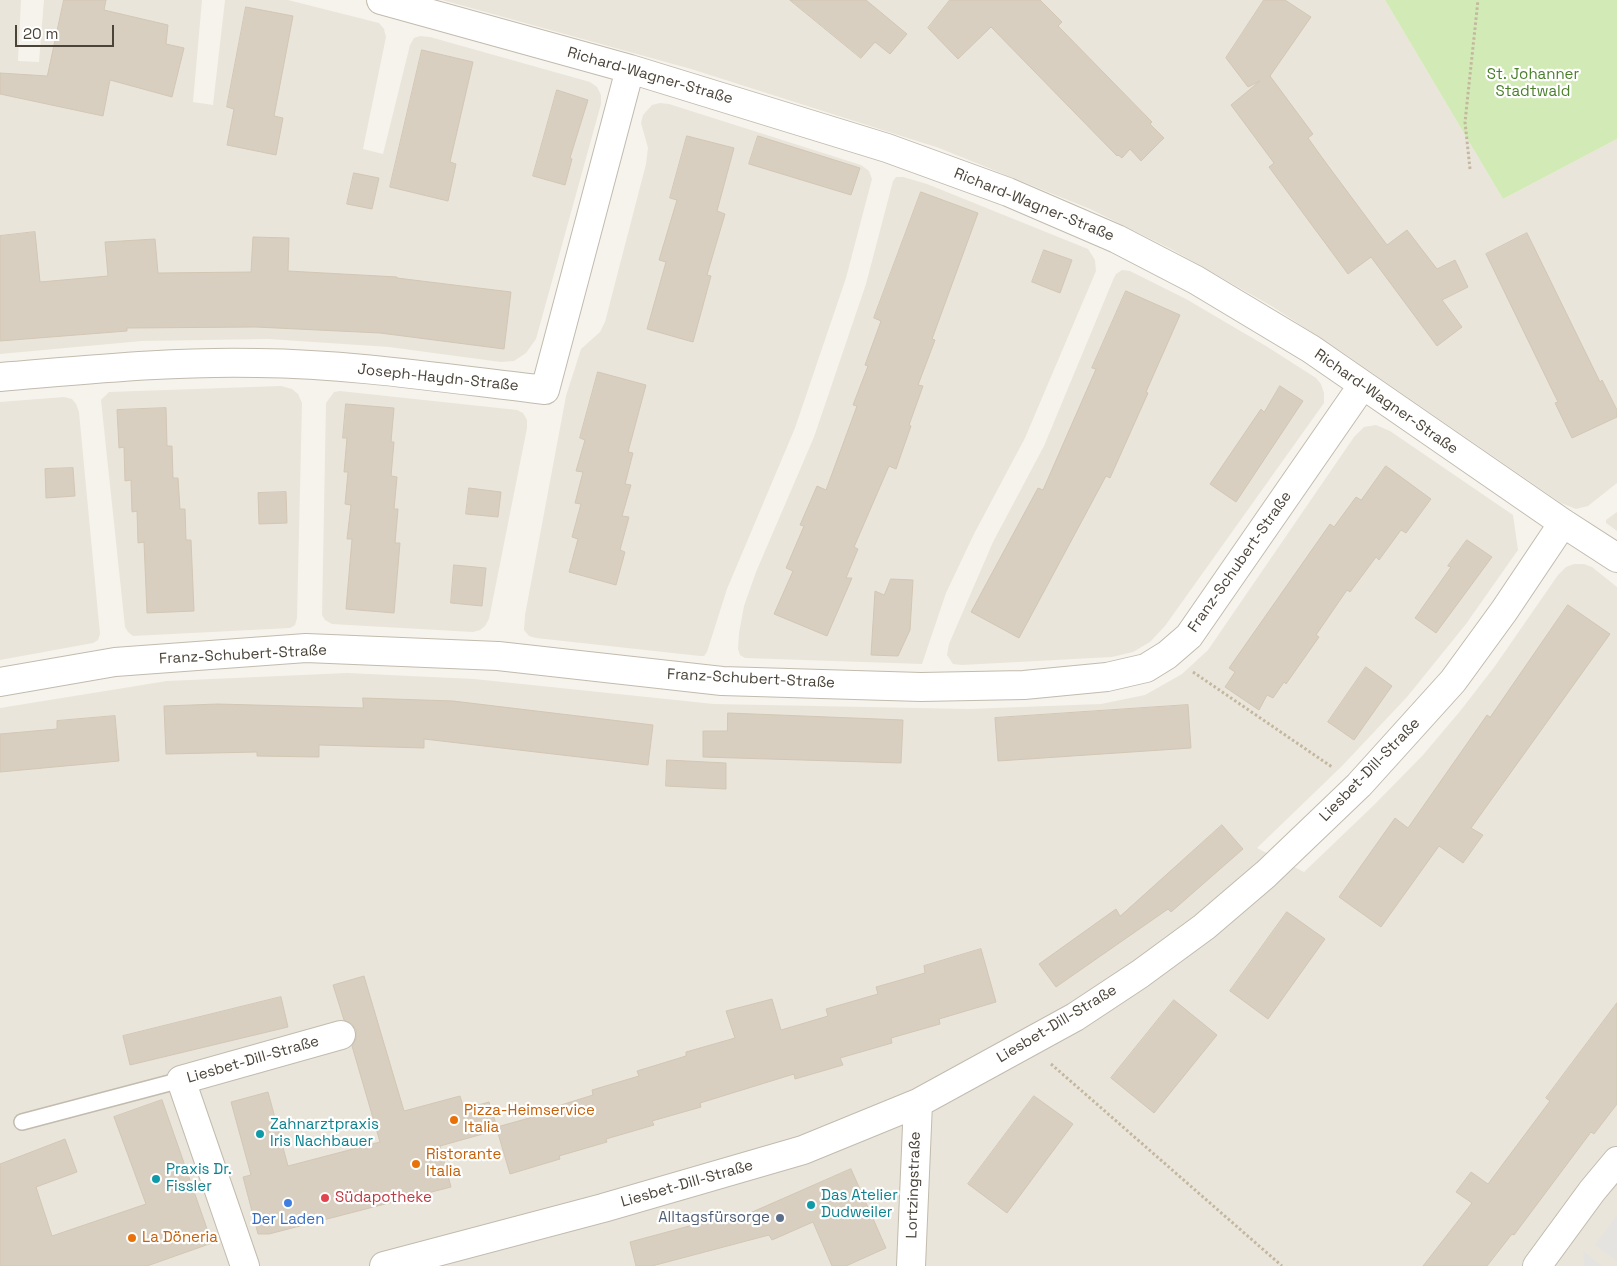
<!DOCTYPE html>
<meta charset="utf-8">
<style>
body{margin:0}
#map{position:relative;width:1617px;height:1266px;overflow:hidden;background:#f6f3ec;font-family:"Space Grotesk",sans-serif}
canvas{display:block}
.scale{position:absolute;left:15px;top:25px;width:99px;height:22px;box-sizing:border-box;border:2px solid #4b4439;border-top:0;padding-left:6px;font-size:15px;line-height:18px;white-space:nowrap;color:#4b4439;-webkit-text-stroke:4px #fff;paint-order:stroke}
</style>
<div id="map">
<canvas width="1617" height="1266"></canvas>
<div class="scale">20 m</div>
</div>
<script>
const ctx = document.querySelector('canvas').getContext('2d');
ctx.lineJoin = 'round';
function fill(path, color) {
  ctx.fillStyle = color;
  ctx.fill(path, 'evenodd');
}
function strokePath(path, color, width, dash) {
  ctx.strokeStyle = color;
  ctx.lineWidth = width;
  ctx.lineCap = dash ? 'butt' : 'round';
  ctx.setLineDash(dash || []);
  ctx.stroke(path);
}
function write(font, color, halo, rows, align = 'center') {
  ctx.font = font + ' "Space Grotesk",sans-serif';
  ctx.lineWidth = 4.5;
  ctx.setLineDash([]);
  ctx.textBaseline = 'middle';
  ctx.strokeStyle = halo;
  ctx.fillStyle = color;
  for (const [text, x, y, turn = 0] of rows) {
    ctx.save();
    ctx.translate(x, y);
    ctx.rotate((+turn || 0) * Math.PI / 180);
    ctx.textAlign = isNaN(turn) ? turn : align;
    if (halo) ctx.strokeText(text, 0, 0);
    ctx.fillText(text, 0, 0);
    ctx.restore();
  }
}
fill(new Path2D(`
 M 0,0 L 21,0 L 18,61 L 39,62 L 44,0 L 202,0 L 193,102 L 213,105 L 225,0 L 288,0 L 379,23 L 384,29 L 386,37 L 363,149 L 383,154 L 410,45 L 414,38 L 420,36 L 430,37 L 590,82 L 597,87 L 601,95 L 601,104 L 536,339 L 526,353 L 514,361 L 501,362 L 389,347 L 268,339 L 142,341 L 0,354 Z
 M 442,0 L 1385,0 L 1503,199 L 1617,139 L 1617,483 L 1588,506 L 1576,509 L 1561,503 L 1342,352 L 1273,307 L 1171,249 L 1090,209 L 939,148 L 691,69 Z
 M 660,103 L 669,104 L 861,165 L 869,171 L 872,179 L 846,278 L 795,428 L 727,589 L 707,652 L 704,656 L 700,656 L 536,638 L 529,636 L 524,630 L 525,615 L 566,396 L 581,349 L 600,332 L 605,322 L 646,164 L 648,148 L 641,123 L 643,115 L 652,105 Z
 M 896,177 L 903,177 L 927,184 L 1088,249 L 1095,260 L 1096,271 L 1025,438 L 974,534 L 946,593 L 922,664 L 745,658 L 740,655 L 738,649 L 739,633 L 744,606 L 756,572 L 814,437 L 866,284 L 893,181 Z
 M 1122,270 L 1130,271 L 1186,299 L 1266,346 L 1316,378 L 1321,384 L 1324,393 L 1324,403 L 1165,626 L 1150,642 L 1133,652 L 1112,657 L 962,665 L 953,664 L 947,655 L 949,644 L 993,542 L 1044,446 L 1113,280 L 1116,274 Z
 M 281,386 L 292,389 L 298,394 L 302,403 L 297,618 L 295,625 L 290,628 L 133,636 L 128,632 L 125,627 L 101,400 L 109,392 Z
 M 340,391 L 517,410 L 523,413 L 527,420 L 527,428 L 489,619 L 485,626 L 480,630 L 473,632 L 332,624 L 325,620 L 322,615 L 326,403 L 334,392 Z
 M 64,397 L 72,399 L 76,404 L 79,412 L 100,634 L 98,640 L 93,643 L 0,660 L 0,402 Z
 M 1376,425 L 1390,431 L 1513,515 L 1518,550 L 1466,624 L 1407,697 L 1342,766 L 1257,848 L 1304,872 L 1374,805 L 1423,755 L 1461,710 L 1495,666 L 1558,575 L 1566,567 L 1574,564 L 1584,564 L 1592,567 L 1617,587 L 1617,1266 L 0,1266 L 0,708 L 167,681 L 347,673 L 474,679 L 714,704 L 969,709 L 1101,704 L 1145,695 L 1182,674 L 1208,650 L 1354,437 L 1364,427 Z
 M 1617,512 L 1617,531 L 1606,523 L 1606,520 Z`), '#eae5da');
fill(new Path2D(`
 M 1385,0 L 1617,0 L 1617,139 L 1503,199 Z`), '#d2eab5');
fill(new Path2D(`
 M 1617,1215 L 1617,1261 L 1595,1245 Z
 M 1583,1251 L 1602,1266 L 1584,1266 Z`), '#e5e3e0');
const building = new Path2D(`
 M 64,0 L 106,0 L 104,10 L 168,25 L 166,44 L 184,48 L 172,97 L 110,80 L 103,116 L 0,94 L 0,73 L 47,76 Z
 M 790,0 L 866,0 L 907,34 L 890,54 L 875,42 L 861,58 Z
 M 950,0 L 1040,0 L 1062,22 L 1058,26 L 1152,122 L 1150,124 L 1164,138 L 1141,161 L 1130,149 L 1122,158 L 1118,155 L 1117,156 L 991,27 L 958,59 L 928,28 Z
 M 1264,0 L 1285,0 L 1311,17 L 1270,76 L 1313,134 L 1308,138 L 1326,163 L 1387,245 L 1407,230 L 1437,269 L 1455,260 L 1468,287 L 1442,300 L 1462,327 L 1437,346 L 1371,257 L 1348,274 L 1269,167 L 1274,163 L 1231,105 L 1260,81 L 1248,87 L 1226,58 Z
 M 246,7 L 293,16 L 274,116 L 283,118 L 276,155 L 227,145 L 234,109 L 227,107 Z
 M 422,50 L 473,62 L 450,162 L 456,164 L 448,201 L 390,187 Z
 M 557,90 L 588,100 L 570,158 L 572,159 L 565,185 L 533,176 Z
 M 687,136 L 734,148 L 717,211 L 725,214 L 707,275 L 711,276 L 693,342 L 647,329 L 666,262 L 659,260 L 677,200 L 670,198 Z
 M 758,136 L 860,168 L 851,195 L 749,164 Z
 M 354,173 L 379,178 L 372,209 L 347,204 Z
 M 921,192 L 978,213 L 932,339 L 935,340 L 918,385 L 923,386 L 909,425 L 911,426 L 896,469 L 889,466 L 854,547 L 858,549 L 846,578 L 852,578 L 827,636 L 774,614 L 793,571 L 786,568 L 804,526 L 800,525 L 817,486 L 826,490 L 857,406 L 853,405 L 868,366 L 865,365 L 881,321 L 874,318 Z
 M 35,232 L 40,282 L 108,276 L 105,242 L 155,239 L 158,273 L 251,272 L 253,237 L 289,238 L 288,271 L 397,277 L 397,278 L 511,292 L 504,349 L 380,333 L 256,327 L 127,328 L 127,331 L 0,341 L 0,236 Z
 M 1527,233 L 1600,382 L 1602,380 L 1617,410 L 1617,417 L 1572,438 L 1555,403 L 1558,402 L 1486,254 Z
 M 1044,250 L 1072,260 L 1060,293 L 1032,282 Z
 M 1126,291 L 1180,315 L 1146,392 L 1148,393 L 1110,478 L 1106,476 L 1019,638 L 971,612 L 1038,488 L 1043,490 L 1096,369 L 1092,368 Z
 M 598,372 L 646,385 L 628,452 L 633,453 L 625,484 L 631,485 L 622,516 L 629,517 L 620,550 L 625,552 L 616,585 L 569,572 L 578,539 L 572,537 L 581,504 L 575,503 L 583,472 L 576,471 L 585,440 L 580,438 Z
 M 1280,386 L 1303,401 L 1236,502 L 1210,484 L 1261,409 L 1264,412 Z
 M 346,404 L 394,408 L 391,442 L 394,442 L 391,476 L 397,477 L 394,509 L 398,509 L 395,543 L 400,543 L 394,613 L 346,609 L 352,539 L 347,539 L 351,505 L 345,504 L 348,472 L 344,472 L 347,438 L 343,438 Z
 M 166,408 L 167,446 L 172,446 L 173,478 L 178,478 L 180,509 L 185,509 L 186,540 L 191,540 L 194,611 L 147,613 L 144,542 L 138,543 L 137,511 L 132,512 L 131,480 L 125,481 L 124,447 L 119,448 L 117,410 Z
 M 1386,466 L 1431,499 L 1406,533 L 1401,530 L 1379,560 L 1376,557 L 1350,592 L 1347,590 L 1316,635 L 1319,637 L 1286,684 L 1284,682 L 1273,698 L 1267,695 L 1259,710 L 1225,687 L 1235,672 L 1229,668 L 1330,524 L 1334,527 L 1356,497 L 1361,500 Z
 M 73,468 L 75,496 L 46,498 L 45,469 Z
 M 469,488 L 501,492 L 498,517 L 466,514 Z
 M 286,492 L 287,523 L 259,524 L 258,493 Z
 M 1467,540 L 1492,557 L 1436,633 L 1415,618 L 1451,567 L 1448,566 Z
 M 454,565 L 486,568 L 482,606 L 451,603 Z
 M 891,579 L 913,580 L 910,630 L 898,656 L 871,655 L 875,591 L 884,595 Z
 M 1568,605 L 1610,634 L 1471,828 L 1483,835 L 1463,863 L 1439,846 L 1381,927 L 1339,897 L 1395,818 L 1408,828 L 1487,715 L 1490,717 Z
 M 1366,667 L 1392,686 L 1354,740 L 1328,722 Z
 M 363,698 L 453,701 L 653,725 L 648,765 L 424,739 L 424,748 L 319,745 L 319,757 L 257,756 L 257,752 L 166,754 L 164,706 L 218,704 L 363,708 Z
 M 1188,705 L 1191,748 L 998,761 L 995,718 Z
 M 728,713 L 903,720 L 901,763 L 703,757 L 703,731 L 727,731 Z
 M 115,716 L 119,761 L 0,772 L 0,734 L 57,729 L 57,721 Z
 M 667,760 L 726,763 L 726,789 L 666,786 Z
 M 1222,825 L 1243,849 L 1171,912 L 1168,909 L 1056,987 L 1039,964 L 1116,909 L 1120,916 Z
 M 1287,912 L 1325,939 L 1268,1019 L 1230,991 Z
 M 981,949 L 996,1002 L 939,1019 L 940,1024 L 891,1038 L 892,1043 L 840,1058 L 843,1065 L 795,1079 L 794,1074 L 700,1103 L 701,1107 L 652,1121 L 654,1125 L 606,1139 L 607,1142 L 559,1156 L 560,1159 L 510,1174 L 497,1130 L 440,1146 L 451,1187 L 269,1234 L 258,1234 L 243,1177 L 251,1175 L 231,1102 L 268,1092 L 288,1166 L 380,1142 L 352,1046 L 356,1039 L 356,1030 L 352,1024 L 344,1020 L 333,985 L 364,976 L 404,1111 L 460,1096 L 464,1109 L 489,1102 L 497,1127 L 547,1113 L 545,1110 L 593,1095 L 592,1090 L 639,1076 L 637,1071 L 686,1056 L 686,1052 L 735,1038 L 726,1011 L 772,999 L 781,1030 L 828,1016 L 826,1009 L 878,994 L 876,987 L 925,973 L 924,966 Z
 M 281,997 L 288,1027 L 130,1065 L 123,1036 Z
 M 1174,1000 L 1217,1035 L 1154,1113 L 1111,1078 Z
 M 1617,1003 L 1617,1104 L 1594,1134 L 1591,1132 L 1514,1235 L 1512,1234 L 1487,1266 L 1423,1266 L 1472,1203 L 1456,1192 L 1471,1172 L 1488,1184 L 1550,1101 L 1546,1098 Z
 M 1034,1096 L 1073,1124 L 1007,1213 L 968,1184 Z
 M 162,1100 L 212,1243 L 147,1266 L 0,1266 L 0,1164 L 65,1139 L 77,1172 L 36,1187 L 52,1236 L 146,1204 L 114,1117 Z
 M 851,1169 L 886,1248 L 846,1266 L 832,1266 L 813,1222 L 772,1240 L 769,1235 L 652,1266 L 636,1266 L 630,1242 L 730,1215 L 731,1221 Z`);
fill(building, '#d8cfc1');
strokePath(building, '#d3c7b4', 1);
const lane = new Path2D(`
 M 22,1122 L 181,1080`);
const street = new Path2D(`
 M 381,0 L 630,69 L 887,148 L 1008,192 L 1117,239 L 1196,280 L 1311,349 L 1563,523 L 1617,558
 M 0,377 C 86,370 172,361 258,363 C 353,364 449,379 545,390 L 630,69
 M 0,682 L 115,662 L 306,648 L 498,656 L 722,681 L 921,687 L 1024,685 L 1107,677 L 1146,668 L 1167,655 L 1189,636 L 1362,386
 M 245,1266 L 181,1080 L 341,1035
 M 384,1266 L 603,1208 L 803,1150 L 918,1103 L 1075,1017 L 1140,974 L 1204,927 L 1266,874 L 1359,785 L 1453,681 L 1504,611 L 1563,523
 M 911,1266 L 918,1103
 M 1537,1266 L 1592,1191 L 1617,1161`);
strokePath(lane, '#c2bbae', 18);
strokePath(street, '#c2bbae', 30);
strokePath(new Path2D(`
 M 1470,169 L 1465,122 L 1478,0
 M 1193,672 L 1332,767
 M 1051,1064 L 1282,1266`), '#c4b79f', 3, [2.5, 2.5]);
strokePath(lane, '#fff', 15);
strokePath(street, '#fff', 28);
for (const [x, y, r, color] of [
 [454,1120,5,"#e8710a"],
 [260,1134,5,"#0f9aa8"],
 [416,1164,5,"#e8710a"],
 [156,1179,5,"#0f9aa8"],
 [325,1198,5,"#e0444e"],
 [288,1203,5,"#3f7fe0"],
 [811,1205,5,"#0f9aa8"],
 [780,1218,5,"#5c6f8a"],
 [132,1238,5,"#e8710a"]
]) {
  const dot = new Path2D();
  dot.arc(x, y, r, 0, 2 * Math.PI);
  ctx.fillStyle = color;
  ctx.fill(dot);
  strokePath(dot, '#fff', 2);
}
write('15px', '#4a7f2a', '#fff', [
 ["St. Johanner",1533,75],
 ["Stadtwald",1533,92]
]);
write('15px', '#4b4439', '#fff', [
 ["Richard-Wagner-Straße",650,76,16],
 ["Richard-Wagner-Straße",1034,205,22],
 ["Joseph-Haydn-Straße",438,378,6],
 ["Richard-Wagner-Straße",1386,402,35],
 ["Franz-Schubert-Straße",1240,562,-55],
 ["Franz-Schubert-Straße",243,655,-3],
 ["Franz-Schubert-Straße",751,679,3],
 ["Liesbet-Dill-Straße",1370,770,-46],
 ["Liesbet-Dill-Straße",1057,1024,-31],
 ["Liesbet-Dill-Straße",253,1060,-16],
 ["Liesbet-Dill-Straße",687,1184,-16],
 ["Lortzingstraße",914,1185,-88]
]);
write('15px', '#c56008', '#fff', [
 ["Pizza-Heimservice",464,1111],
 ["Italia",464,1128],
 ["Ristorante",426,1155],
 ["Italia",426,1172],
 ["La Döneria",142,1238]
], 'left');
write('15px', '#0d838f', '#fff', [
 ["Zahnarztpraxis",270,1125],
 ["Iris Nachbauer",270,1142],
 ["Praxis Dr.",166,1170],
 ["Fissler",166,1187],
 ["Das Atelier",821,1196],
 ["Dudweiler",821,1213]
], 'left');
write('15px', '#be3a42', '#fff', [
 ["Südapotheke",335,1198]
], 'left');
write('15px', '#4e5e75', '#fff', [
 ["Alltagsfürsorge",770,1218]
], 'right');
write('15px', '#366cbe', '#fff', [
 ["Der Laden",288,1220]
]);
</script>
